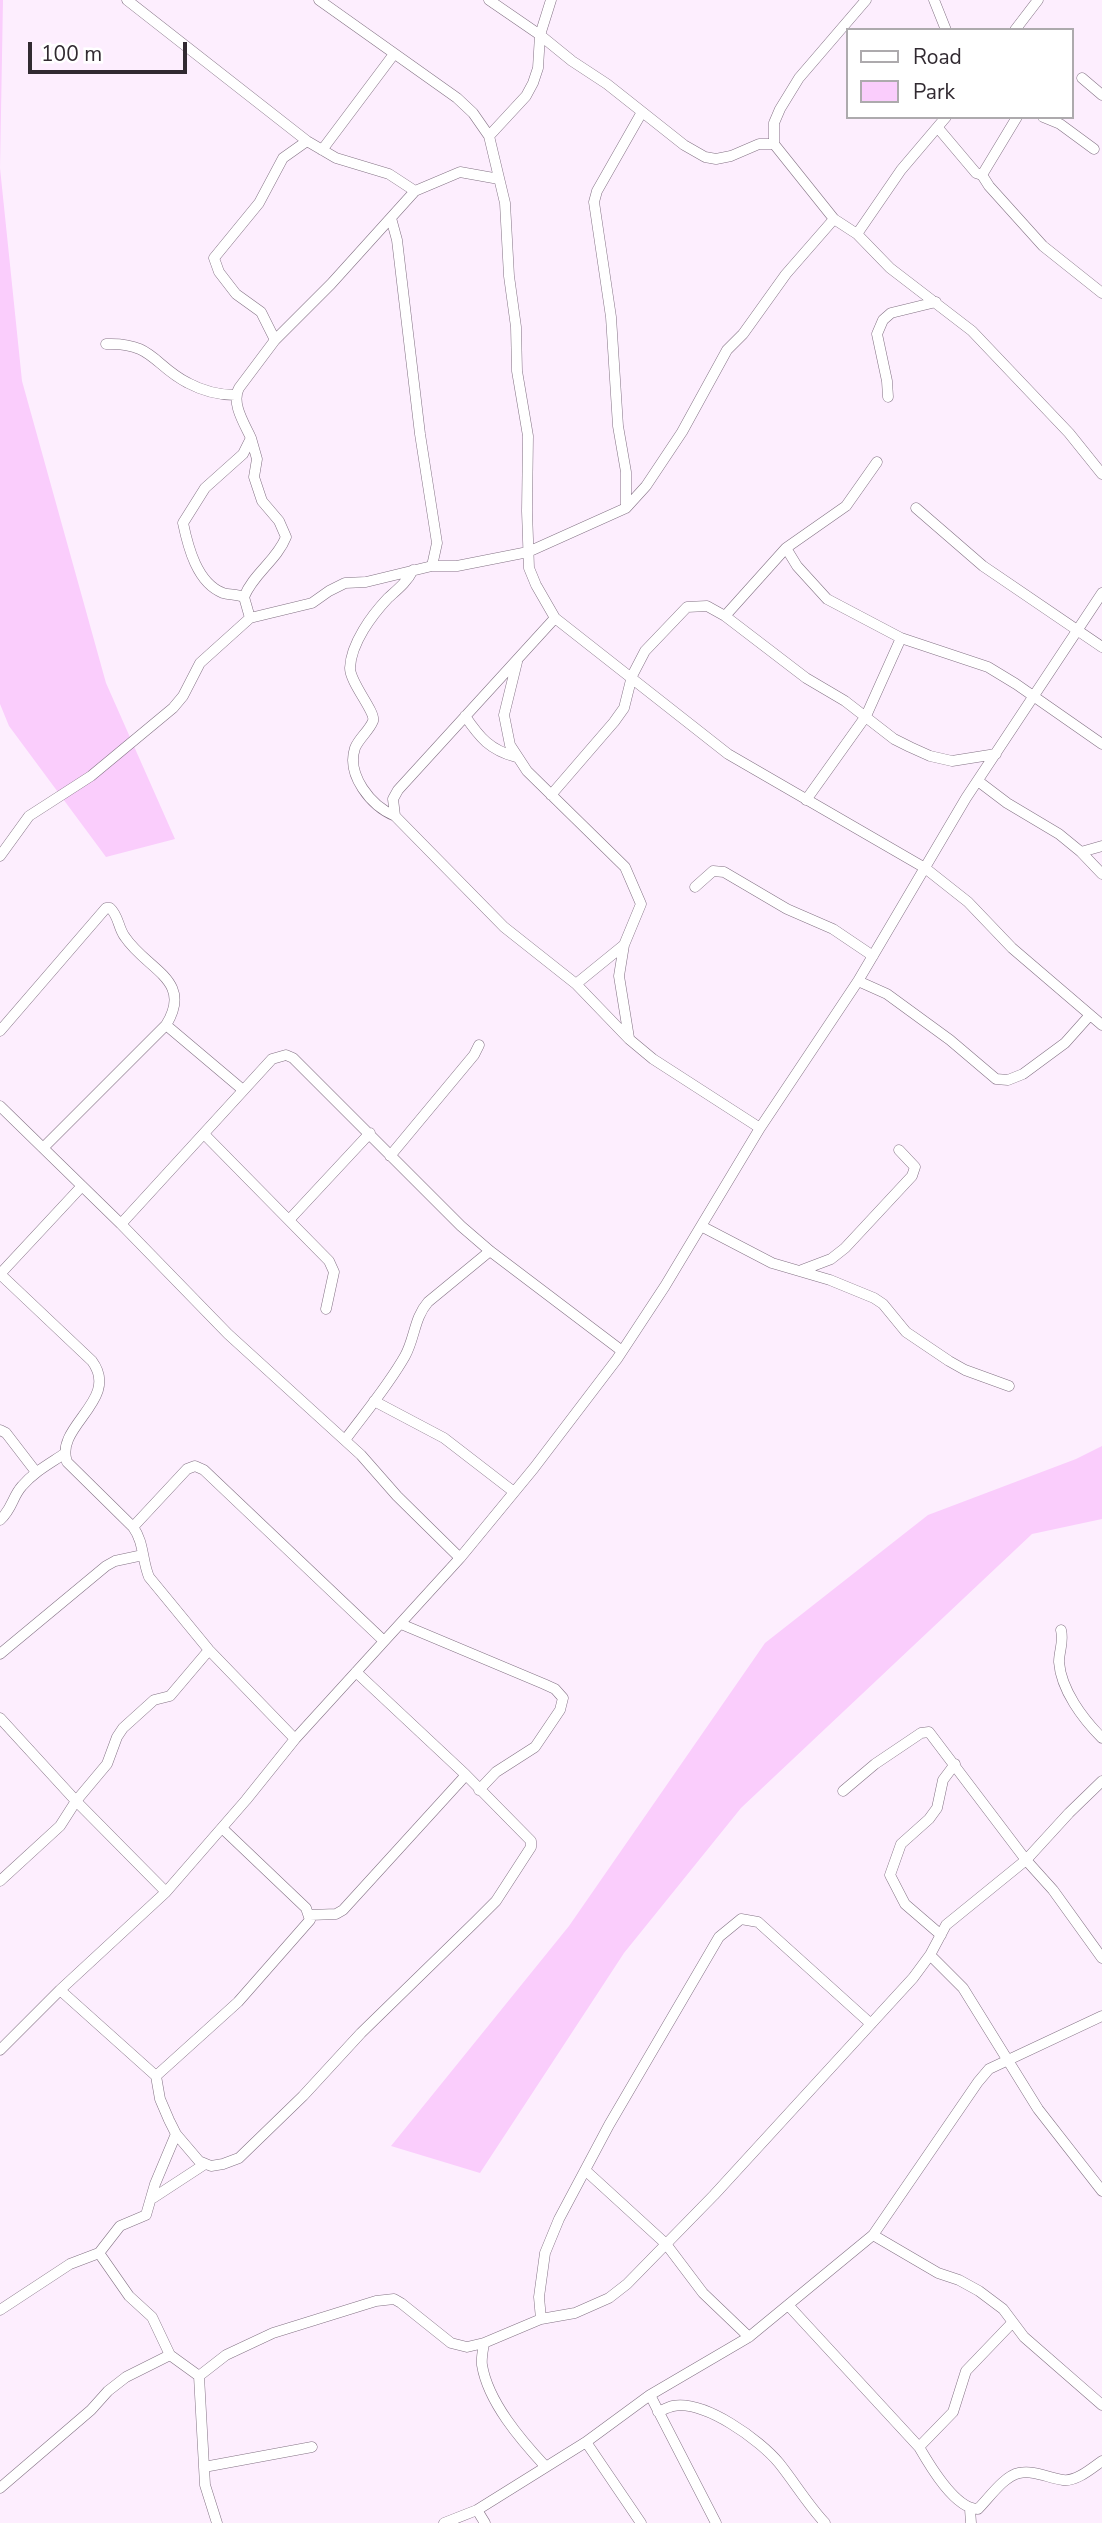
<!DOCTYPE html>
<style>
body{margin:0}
#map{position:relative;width:1102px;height:2523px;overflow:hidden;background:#fdeefe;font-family:"Nunito Sans",sans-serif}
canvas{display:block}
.legend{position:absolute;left:846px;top:28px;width:228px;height:91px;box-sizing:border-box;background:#fff;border:2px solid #adaaad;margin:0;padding:9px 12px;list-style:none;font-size:21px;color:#312a31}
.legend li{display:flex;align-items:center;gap:14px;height:35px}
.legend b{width:35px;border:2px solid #adaaad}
.scale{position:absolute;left:28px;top:42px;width:159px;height:32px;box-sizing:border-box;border:4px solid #312a31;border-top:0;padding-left:9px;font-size:21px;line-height:24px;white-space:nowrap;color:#312a31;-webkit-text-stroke:5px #fff;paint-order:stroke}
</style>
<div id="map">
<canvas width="1102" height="2523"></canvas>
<ul class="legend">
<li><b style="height:9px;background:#fff"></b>Road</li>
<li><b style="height:19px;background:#facdfc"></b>Park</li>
</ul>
<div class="scale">100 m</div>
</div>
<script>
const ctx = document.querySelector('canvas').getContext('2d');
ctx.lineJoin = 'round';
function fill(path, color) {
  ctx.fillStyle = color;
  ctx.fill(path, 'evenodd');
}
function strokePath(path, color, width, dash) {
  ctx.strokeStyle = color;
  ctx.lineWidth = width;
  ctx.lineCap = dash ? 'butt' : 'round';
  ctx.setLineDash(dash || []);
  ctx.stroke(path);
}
fill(new Path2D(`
 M 0,0 L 3,0 L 0,168 L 22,381 L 106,683 L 175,839 L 106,857 L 9,726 L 0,704 Z
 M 1102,1446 L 1102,1519 L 1032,1534 L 741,1808 L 624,1953 L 480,2173 L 391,2146 L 569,1926 L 765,1643 L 928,1515 L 1076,1459 Z`), '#facdfc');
const street = new Path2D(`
 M 127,0 L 307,141 L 336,158 L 389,174 L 415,191
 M 319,0 L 457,98 L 473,113 L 489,136
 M 489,0 L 540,35 L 572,61 L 607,84 L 684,145 L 705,157 L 716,159 L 731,156 L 759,144 L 774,144
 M 551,0 L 540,35 L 538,68 L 533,83 L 526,96 L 489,136 L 505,203 L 509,276 L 516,327 L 517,371 L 528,436 L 527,511 L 529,568 L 536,585 L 555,618 L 728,754 L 925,868 L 968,902 L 1012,948 L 1102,1025
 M 866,0 L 799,78 L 780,109 L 774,123 L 774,144 L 834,219 L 857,234 L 890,268 L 972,331 L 1069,433 L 1102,474
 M 934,0 L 946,30
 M 1015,30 L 1038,0
 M 1082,78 L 1102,95
 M 1017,117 L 982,175 L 989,186 L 1043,246 L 1102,293
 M 1043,117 L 1060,124 L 1094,149
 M 938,128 L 976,173 L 982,175
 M 322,150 L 394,54
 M 391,218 L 397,240 L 420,434 L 437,543 L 432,566
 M 857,234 L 901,170 L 946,117
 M 275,340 L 261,312 L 236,294 L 219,272 L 214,258 L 259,203 L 283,158 L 307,141
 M 106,344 C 153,342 154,366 188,383 C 203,391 218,395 235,395
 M 888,397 L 887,381 L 877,334 L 883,320 L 891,313 L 936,302
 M 626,508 L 626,472 L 618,426 L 611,317 L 594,202 L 597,191 L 642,112
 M 916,508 L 983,566 L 1102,647
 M 786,548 L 846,506 L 877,462
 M 244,597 C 253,574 277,560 286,537 L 279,521 L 262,501 L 254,477 L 257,459 L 251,438
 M 725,616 L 786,548 L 797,566 L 827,599 L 901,638 L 988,667 L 1016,684 L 1102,744
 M 250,618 L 244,597 C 237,594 230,595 223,593 C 197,583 188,547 183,523 L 205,488 L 243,454 L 251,438 C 244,423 231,403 239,388 L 275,340 L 331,284 L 415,191 L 460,172 L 499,179
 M 555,618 L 398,790 L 393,799 L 395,816 L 504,927 L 576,984 L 629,1039 L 653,1059 L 760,1128
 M 517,662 L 504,715 L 510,745 L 527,771 L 625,867 L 641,904 L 624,945 L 619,976 L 629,1038
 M 465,716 C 480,738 490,750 516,757
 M 978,781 L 1007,803 L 1059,834 L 1081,852 L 1102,874
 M 551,795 L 614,722 L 624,708 L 632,676 L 645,651 L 687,607 L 707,606 L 725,616 L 806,678 L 845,701 L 894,739 L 910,747 L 930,756 L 952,761 L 996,754
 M 806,800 L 866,716 L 901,638
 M 395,816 C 371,806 346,775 355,748 C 359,738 369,731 373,721 C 376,712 350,683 350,668 C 351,643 372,615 388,598 C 398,589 407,582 413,570
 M 1081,852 L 1102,846
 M 0,856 L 29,816 L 91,776 L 173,708 L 183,696 L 200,663 L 250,618 L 312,603 L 329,591 L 345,583 L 366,582 L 432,566 L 457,566 L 528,552 L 626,508 L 646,486 L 682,432 L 727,350 L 743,334 L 786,274 L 834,219
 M 695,887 L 713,871 L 724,872 L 787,909 L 833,929 L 873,956
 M 858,981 L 887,994 L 950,1040 L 996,1079 L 1008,1080 L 1023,1074 L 1065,1043 L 1090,1015
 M 576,984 L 624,945
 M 166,1025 L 243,1090
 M 0,1031 L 106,908 L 110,908 C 119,916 118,928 125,937 C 147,970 194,980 166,1025 L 43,1148
 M 0,1106 L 121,1224 L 228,1334 L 361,1455 L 397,1496 L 460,1558
 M 204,1134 L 329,1261 L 334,1272 L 326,1309
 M 390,1156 L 474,1055 L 479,1045
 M 289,1220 L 370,1133
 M 121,1224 L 272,1059 L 286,1055 L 293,1058 L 461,1226 L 490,1251 L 622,1351
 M 701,1226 L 772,1263 L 830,1280 L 874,1298 L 883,1304 L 906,1332 L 949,1361 L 965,1370 L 1009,1386
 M 802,1270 L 831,1259 L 845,1248 L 912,1176 L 915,1167 L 899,1150
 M 0,1274 L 92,1361 C 121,1400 54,1426 67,1462 L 133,1527 C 144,1542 142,1560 149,1577 L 209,1650 L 295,1739
 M 0,1274 L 82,1186
 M 374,1401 L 444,1438 L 514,1492
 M 0,1430 L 6,1433 L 36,1472
 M 345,1440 C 365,1413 388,1386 405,1356 C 415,1338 414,1318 428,1302 L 490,1251
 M 0,1520 C 13,1508 12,1497 22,1486 C 34,1472 49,1464 64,1454
 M 133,1527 L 187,1469 L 195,1466 L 204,1470 L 384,1641
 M 401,1624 L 544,1684 L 555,1689 L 563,1698 L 560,1710 L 535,1747 L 496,1772 L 479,1790
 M 1061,1630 C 1064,1642 1059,1651 1059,1662 C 1061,1690 1083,1719 1102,1738
 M 0,1654 L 106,1566 L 115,1561 L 143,1555
 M 0,1718 L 76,1801 L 166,1892
 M 843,1791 L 875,1764 L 921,1733 L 929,1732 L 1026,1860 L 1053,1890 L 1102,1958
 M 0,1881 L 60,1826 L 76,1801 L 107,1764 L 117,1737 L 123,1728 L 154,1700 L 170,1696 L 209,1650
 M 310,1915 L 336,1914 L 343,1910 L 466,1775
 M 941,1935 L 905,1904 L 890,1875 L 901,1844 L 929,1819 L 937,1808 L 943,1780 L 955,1764
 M 930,1955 L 963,1988 L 1038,2109 L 1102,2191
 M 60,1990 L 156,2076 L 160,2099 L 169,2120 L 176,2134 L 199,2161 L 211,2166 L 223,2164 L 239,2158 L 303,2096 L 361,2033 L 475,1922 L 496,1901 L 531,1847 L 531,1841 L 466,1775 L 356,1672
 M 0,2050 L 60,1990 L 166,1892 L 246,1800 L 295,1739 L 460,1558 L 534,1468 L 617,1359 L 665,1286 L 760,1128 L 858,981 L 966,798 L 1102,593
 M 156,2076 L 238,2002 L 310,1920 L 306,1908 L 222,1828
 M 585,2170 L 666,2244 L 703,2293 L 749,2337
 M 153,2198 L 205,2164
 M 873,2235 L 938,2273 L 959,2280 L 979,2291 L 1003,2309 L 1024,2337 L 1102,2405
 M 99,2253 L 129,2296 L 152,2317 L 170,2355
 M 788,2305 L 919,2447 C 930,2466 955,2509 978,2509 C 989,2498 1004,2476 1019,2473 C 1035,2470 1048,2478 1063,2480 C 1076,2482 1092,2468 1102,2461
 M 0,2310 L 70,2264 L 99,2253 L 120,2226 L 146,2215 L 155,2184 L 176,2134
 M 541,2319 L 539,2297 L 545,2253 L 559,2219 L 609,2125 L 719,1937 L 741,1919 L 758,1922 L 871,2024
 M 484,2343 C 483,2350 481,2359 482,2365 C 488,2402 521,2440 545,2466
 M 199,2376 L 226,2355 L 273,2333 L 376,2301 L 394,2299 L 401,2303 L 451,2343 L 467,2347 L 484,2343 L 541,2319 L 575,2313 L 609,2298 L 627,2284 L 714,2195 L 913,1978 L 930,1955 L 946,1925 L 1026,1860 L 1069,1813 L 1102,1781
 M 199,2376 L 205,2485 L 217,2523
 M 650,2395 L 716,2523
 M 658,2412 C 663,2410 668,2407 673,2406 C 705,2400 760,2440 779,2463 C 795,2483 808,2505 825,2523
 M 586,2442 L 641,2523
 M 919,2447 L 953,2412 L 966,2371 L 1012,2323
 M 204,2467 L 312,2447
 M 0,2488 L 91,2410 L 108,2391 L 126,2377 L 170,2355 L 199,2376
 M 970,2509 L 971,2523
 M 477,2510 L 485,2523
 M 444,2523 L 477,2510 L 586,2442 L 650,2395 L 749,2337 L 873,2235 L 978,2082 L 989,2069 L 1102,2016`);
strokePath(street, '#837284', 11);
strokePath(street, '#fff', 10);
</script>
